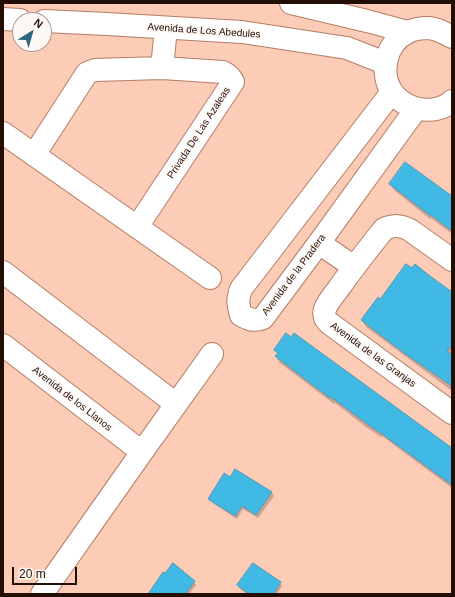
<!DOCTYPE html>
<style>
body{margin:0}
#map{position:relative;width:455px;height:597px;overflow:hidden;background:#fcccb7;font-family:Arial,sans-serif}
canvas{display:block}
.frame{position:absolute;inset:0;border:4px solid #220e05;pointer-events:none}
.north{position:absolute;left:12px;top:12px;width:40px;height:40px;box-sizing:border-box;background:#fef8f5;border:1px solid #a69a95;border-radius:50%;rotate:37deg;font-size:11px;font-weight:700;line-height:16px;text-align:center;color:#220e05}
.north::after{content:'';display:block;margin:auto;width:14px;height:18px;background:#2d6a81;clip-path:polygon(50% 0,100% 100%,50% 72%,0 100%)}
.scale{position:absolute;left:12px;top:567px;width:65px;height:18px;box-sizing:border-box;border:2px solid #220e05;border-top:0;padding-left:5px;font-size:12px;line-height:14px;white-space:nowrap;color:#220e05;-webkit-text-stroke:3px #fef8f5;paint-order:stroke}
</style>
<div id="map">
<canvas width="455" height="597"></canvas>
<div class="frame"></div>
<div class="north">N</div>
<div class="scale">20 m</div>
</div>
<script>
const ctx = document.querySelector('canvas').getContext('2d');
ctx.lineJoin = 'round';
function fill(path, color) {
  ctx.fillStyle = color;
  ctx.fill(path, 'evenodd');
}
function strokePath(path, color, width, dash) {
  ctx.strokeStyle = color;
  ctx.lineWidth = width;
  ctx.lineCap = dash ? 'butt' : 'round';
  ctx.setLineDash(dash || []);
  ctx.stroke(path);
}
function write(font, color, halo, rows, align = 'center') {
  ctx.font = font + ' Arial,sans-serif';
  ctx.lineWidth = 4;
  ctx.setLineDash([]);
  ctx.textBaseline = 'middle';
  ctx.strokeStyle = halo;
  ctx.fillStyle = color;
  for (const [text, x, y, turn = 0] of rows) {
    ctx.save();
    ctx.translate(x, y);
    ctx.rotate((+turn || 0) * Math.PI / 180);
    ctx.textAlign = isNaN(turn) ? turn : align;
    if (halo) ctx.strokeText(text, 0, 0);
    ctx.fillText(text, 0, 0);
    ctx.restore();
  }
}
fill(new Path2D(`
 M 390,184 L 452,196 L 452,234 L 431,218 L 430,219 L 394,190 Z
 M 452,294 L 452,391 L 366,327 L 362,320 L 380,300 Z
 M 275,350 L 452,449 L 452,488 L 382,436 L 381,437 L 366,427 L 335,403 L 334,404 L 280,363 L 276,357 L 278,354 Z
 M 235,470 L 272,493 L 274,496 L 258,518 L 243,509 L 237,519 L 211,502 L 209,499 L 230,478 Z
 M 253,564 L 280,583 L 282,586 L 277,594 L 247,594 L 240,589 L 238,586 Z
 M 194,582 L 196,585 L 189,594 L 149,594 Z`), '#0003');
const building = new Path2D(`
 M 405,162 L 452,196 L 452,231 L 431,215 L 431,216 L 389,184 Z
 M 406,264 L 412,268 L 415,264 L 430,276 L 452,292 L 452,345 L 447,351 L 452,355 L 452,386 L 404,353 L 361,320 L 378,297 L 380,299 Z
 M 286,333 L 291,337 L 294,333 L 452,448 L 452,485 L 378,431 L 377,431 L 362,420 L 331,397 L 330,398 L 314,386 L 275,356 L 278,353 L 274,350 Z
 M 235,469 L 272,492 L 256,515 L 242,506 L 235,516 L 208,499 L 224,473 L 230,477 Z
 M 173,563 L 195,581 L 185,594 L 148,594 L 163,572 L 165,573 Z
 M 253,563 L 281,582 L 273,594 L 249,594 L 237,585 Z`);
fill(building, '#40bae5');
strokePath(building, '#5798b2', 1);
const minor = new Path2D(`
 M 162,68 L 166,28
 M 392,92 L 241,289 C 237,300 238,304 241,315 C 249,319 253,322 263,318 L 319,243 L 416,109
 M 3,133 L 210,278
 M 34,155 L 87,73 L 95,70 L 162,68 L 223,72 C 227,74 231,77 233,82 L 137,227
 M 319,243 L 354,267
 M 452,260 L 410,230 C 401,225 394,225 384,229 C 369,248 353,268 339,288 C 334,295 328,301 325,309 C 323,315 325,319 329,323 L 452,413
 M 3,272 L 176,404
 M 3,345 L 142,452
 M 42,594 L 142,452 L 212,354`);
const tertiary = new Path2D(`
 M 291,3 L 367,21 L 408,32
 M 3,19 L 20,20
 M 44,21 L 107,24 L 242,32 L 347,48 L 385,63
 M 452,37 C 445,33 438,29 429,28 C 422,28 414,29 408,32 C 384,43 378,78 396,97 C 403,103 411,108 420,109 C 431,111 444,109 452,101`);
strokePath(minor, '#b47d64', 24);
strokePath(tertiary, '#b47d64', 24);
strokePath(minor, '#fff', 22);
strokePath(tertiary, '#fff', 22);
write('10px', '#220e05', '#fef8f5', [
 ["Avenida de Los Abedules",204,31,4],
 ["Privada De Las Azaleas",199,133,-57],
 ["Avenida de la Pradera",294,275,-53],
 ["Avenida de las Granjas",373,355,36],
 ["Avenida de los Llanos",72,399,38]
]);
</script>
